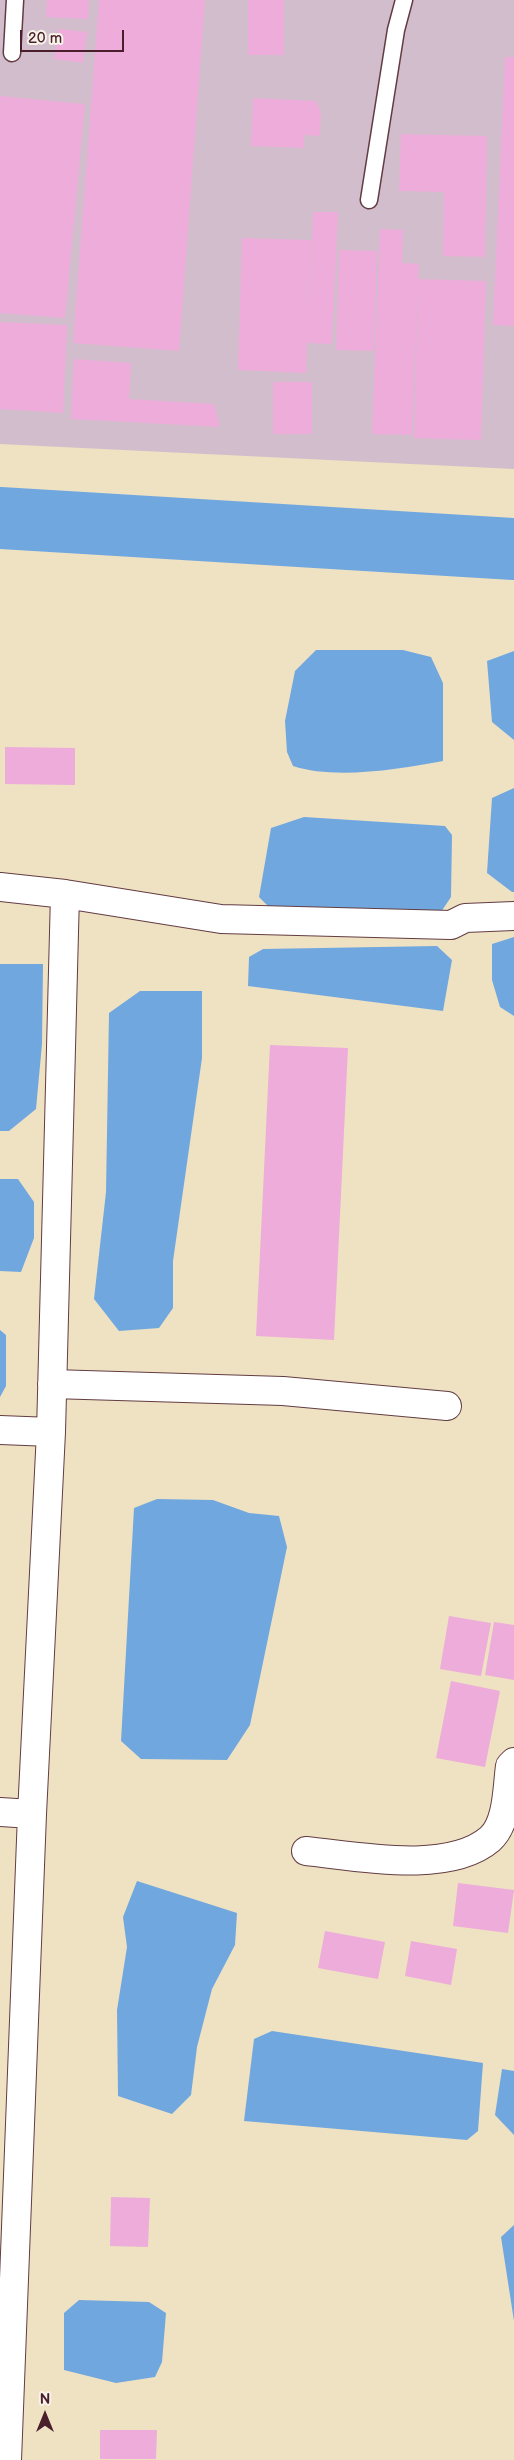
<!DOCTYPE html>
<style>
body{margin:0}
#map{position:relative;width:514px;height:2460px;overflow:hidden;background:#eee2c3;font-family:"Balsamiq Sans",sans-serif}
canvas{display:block}
.north{position:absolute;left:20px;top:2390px;width:50px;height:50px;-webkit-text-stroke:4px #f7f3e8;paint-order:stroke;rotate:0deg;font-size:14px;font-weight:700;line-height:20px;text-align:center;color:#4a1f2b}
.north::after{content:'';display:block;margin:auto;width:18px;height:22px;background:#4a1f2b;clip-path:polygon(50% 0,100% 100%,50% 72%,0 100%)}
.scale{position:absolute;left:20px;top:30px;width:104px;height:22px;box-sizing:border-box;border:2px solid #4a1f2b;border-top:0;padding-left:6px;font-size:15px;line-height:18px;white-space:nowrap;color:#4a1f2b;-webkit-text-stroke:4px #f7f3e8;paint-order:stroke}
</style>
<div id="map">
<canvas width="514" height="2460"></canvas>
<div class="north">N</div>
<div class="scale">20 m</div>
</div>
<script>
const ctx = document.querySelector('canvas').getContext('2d');
ctx.lineJoin = 'round';
function fill(path, color) {
  ctx.fillStyle = color;
  ctx.fill(path, 'evenodd');
}
function strokePath(path, color, width, dash) {
  ctx.strokeStyle = color;
  ctx.lineWidth = width;
  ctx.lineCap = dash ? 'butt' : 'round';
  ctx.setLineDash(dash || []);
  ctx.stroke(path);
}
fill(new Path2D(`
 M 0,0 L 514,0 L 514,469 L 0,444 Z`), '#d1bdcb');
fill(new Path2D(`
 M 316,650 L 403,650 L 431,657 L 443,683 L 443,761 C 400,769 335,780 293,766 L 287,752 L 285,721 L 295,671 Z
 M 514,651 L 514,740 L 492,722 L 487,661 Z
 M 514,788 L 514,892 L 512,892 L 487,873 L 492,798 Z
 M 304,817 L 445,826 L 452,835 L 451,897 L 441,912 L 273,911 L 259,897 L 271,828 Z
 M 514,937 L 514,1016 L 500,1007 L 492,980 L 492,944 Z
 M 437,946 L 452,960 L 443,1011 L 248,986 L 249,957 L 263,949 Z
 M 0,964 L 43,964 L 42,1044 L 36,1109 L 9,1131 L 0,1131 Z
 M 140,991 L 202,991 L 202,1058 L 173,1261 L 173,1308 L 159,1328 L 119,1331 L 94,1299 L 106,1192 L 109,1013 Z
 M 0,1179 L 18,1179 L 34,1202 L 34,1238 L 21,1272 L 0,1271 Z
 M 0,1330 L 6,1335 L 6,1386 L 0,1397 Z
 M 157,1499 L 213,1500 L 249,1513 L 279,1516 L 287,1547 L 250,1725 L 227,1760 L 141,1759 L 121,1741 L 134,1508 Z
 M 137,1881 L 237,1913 L 235,1945 L 212,1989 L 197,2047 L 191,2095 L 172,2114 L 118,2096 L 117,2010 L 127,1947 L 123,1917 Z
 M 272,2031 L 483,2063 L 478,2131 L 467,2140 L 244,2121 L 254,2039 Z
 M 502,2069 L 514,2071 L 514,2135 L 495,2115 Z
 M 514,2225 L 514,2321 L 501,2237 Z
 M 79,2300 L 149,2302 L 166,2313 L 162,2362 L 155,2377 L 116,2383 L 64,2370 L 64,2313 Z`), '#71a7df');
strokePath(new Path2D(`
 M 0,518 L 514,549`), '#71a7df', 62);
fill(new Path2D(`
 M 47,0 L 89,0 L 88,19 L 46,17 Z
 M 99,0 L 205,0 L 179,351 L 73,343 Z
 M 248,0 L 284,0 L 284,55 L 248,55 Z
 M 58,29 L 87,32 L 83,63 L 54,59 Z
 M 505,57 L 514,57 L 514,326 L 493,325 Z
 M 0,96 L 85,104 L 65,318 L 0,313 Z
 M 253,98 L 316,101 L 321,112 L 320,136 L 304,135 L 304,148 L 251,146 Z
 M 401,134 L 487,136 L 485,257 L 443,256 L 444,192 L 399,191 Z
 M 313,212 L 338,212 L 332,344 L 307,343 L 306,373 L 238,370 L 242,238 L 311,240 L 308,338 Z
 M 380,229 L 403,230 L 402,263 L 419,264 L 418,279 L 486,281 L 481,440 L 414,438 L 418,286 L 412,435 L 372,434 Z
 M 339,250 L 377,251 L 374,351 L 336,350 Z
 M 0,322 L 67,325 L 63,413 L 0,409 Z
 M 74,359 L 131,363 L 129,399 L 214,404 L 220,427 L 71,419 Z
 M 273,382 L 312,382 L 312,434 L 273,434 Z
 M 5,747 L 75,748 L 75,785 L 5,784 Z
 M 270,1045 L 348,1048 L 334,1340 L 256,1336 Z
 M 449,1616 L 491,1623 L 481,1676 L 440,1669 Z
 M 494,1622 L 514,1625 L 514,1680 L 485,1675 Z
 M 451,1681 L 500,1691 L 485,1767 L 436,1758 Z
 M 458,1883 L 514,1890 L 508,1933 L 453,1926 Z
 M 325,1931 L 385,1942 L 378,1979 L 318,1968 Z
 M 411,1941 L 457,1949 L 451,1985 L 405,1976 Z
 M 111,2197 L 150,2198 L 148,2247 L 110,2246 Z
 M 100,2430 L 157,2430 L 156,2459 L 100,2459 Z`), '#edacd9');
const service = new Path2D(`
 M 12,53 L 15,0
 M 369,200 L 396,30 L 404,0`);
const minor = new Path2D(`
 M 0,887 L 65,894 L 221,919 L 451,925 L 465,918 L 514,916
 M 52,1384 L 283,1391 L 447,1406
 M 0,1430 L 51,1432
 M 0,1812 L 32,1814
 M 306,1851 C 356,1856 448,1875 490,1839 C 508,1823 507,1787 510,1766 L 514,1762
 M 7,2460 L 32,1814 L 51,1432 L 65,894`);
strokePath(service, '#633c42', 19);
strokePath(minor, '#633c42', 30);
strokePath(service, '#fff', 16);
strokePath(minor, '#fff', 28);
</script>
